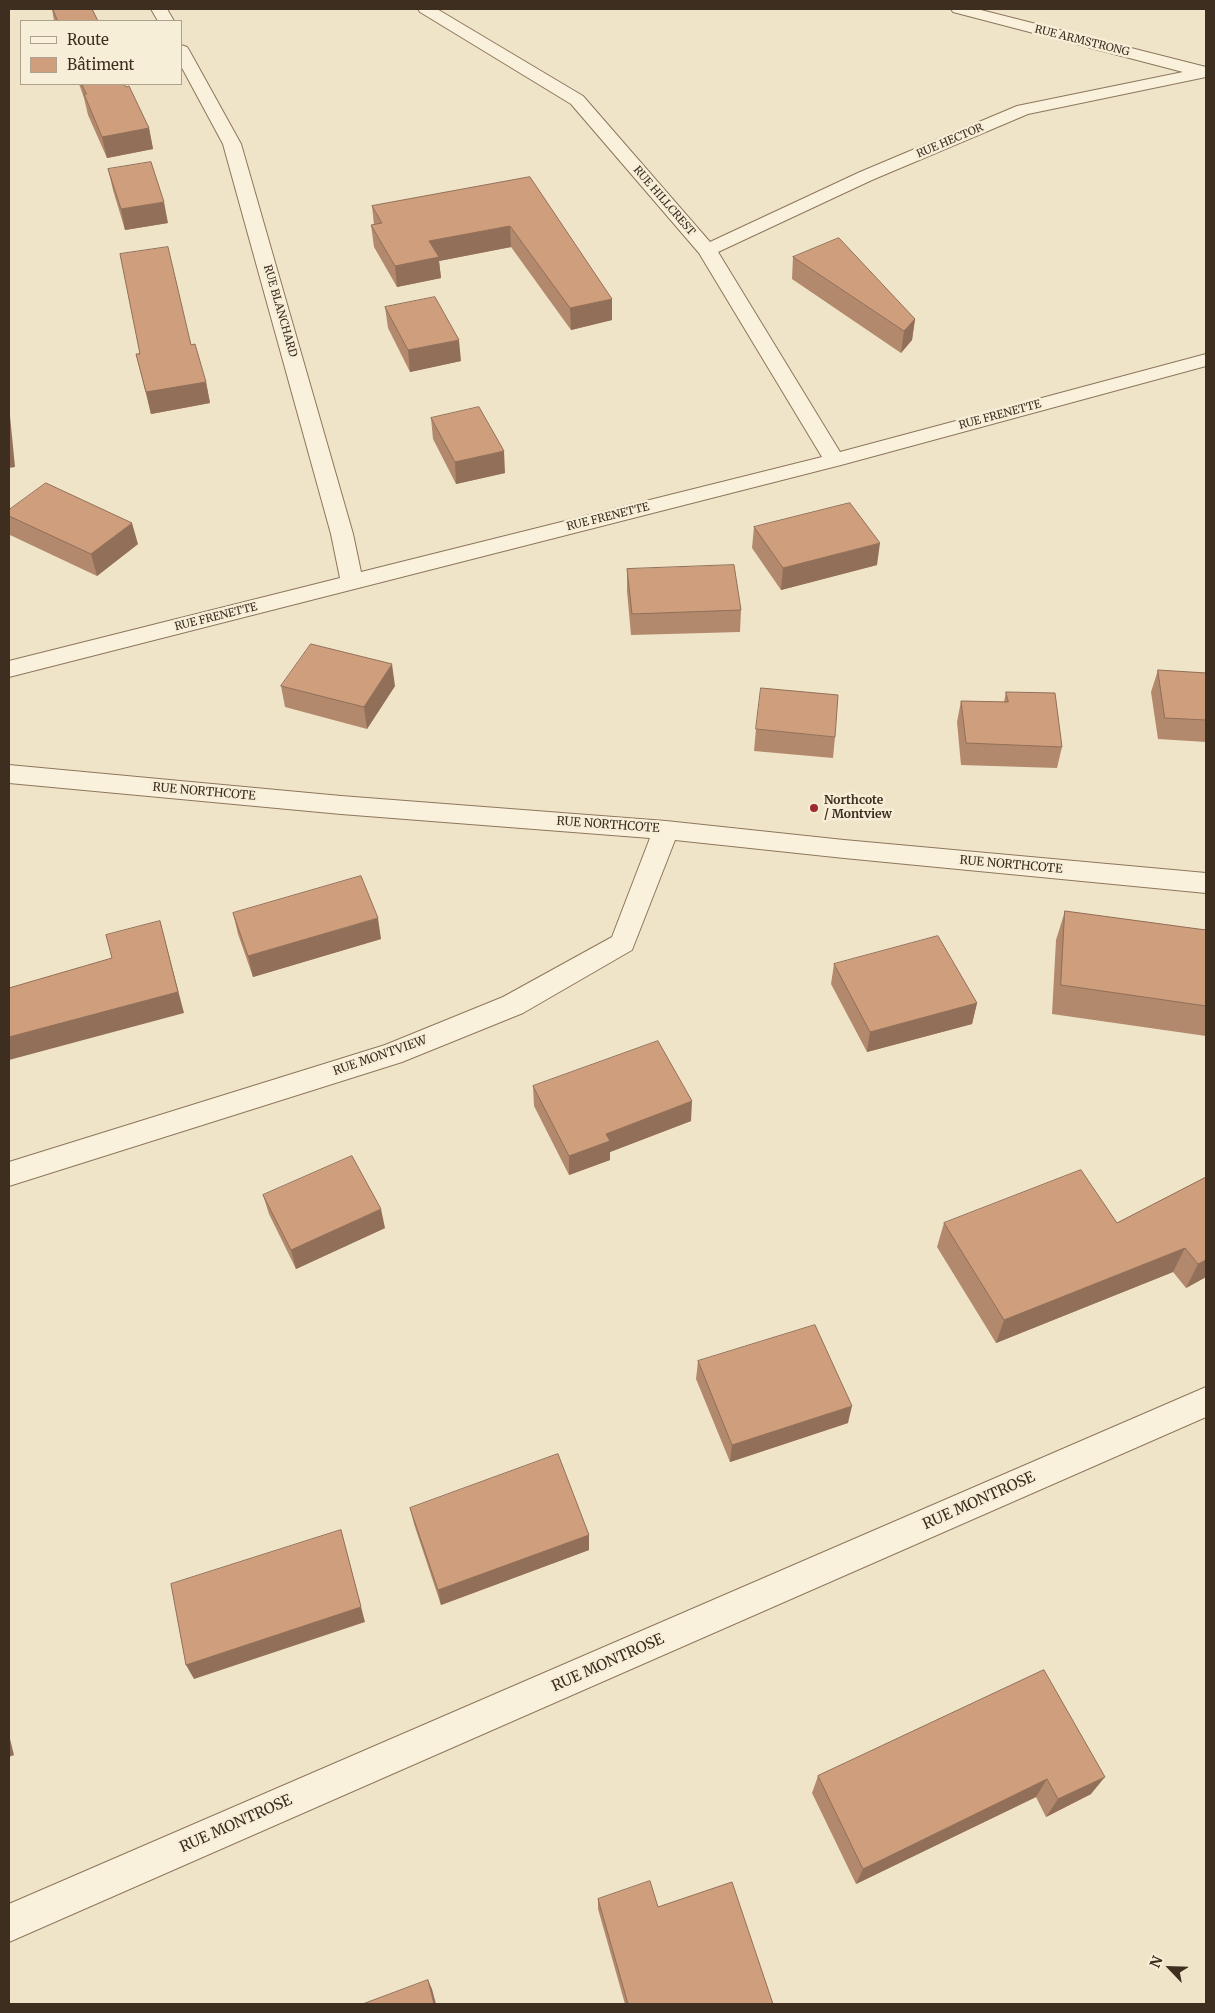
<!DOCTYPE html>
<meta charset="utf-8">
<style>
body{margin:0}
#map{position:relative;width:1215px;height:2013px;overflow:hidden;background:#f0e4c8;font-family:Merriweather,serif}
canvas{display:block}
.frame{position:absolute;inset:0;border:10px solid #3d2e20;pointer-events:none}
.legend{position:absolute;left:20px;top:20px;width:162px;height:65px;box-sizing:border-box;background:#f7eed8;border:1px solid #ada18e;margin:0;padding:6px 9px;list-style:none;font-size:15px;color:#3d2e20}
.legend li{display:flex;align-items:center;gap:10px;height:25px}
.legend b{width:25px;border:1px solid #ada18e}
.north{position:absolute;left:1145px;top:1943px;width:50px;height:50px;-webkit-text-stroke:4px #f7eed8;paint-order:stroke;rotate:294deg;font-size:14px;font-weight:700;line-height:20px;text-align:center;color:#3d2e20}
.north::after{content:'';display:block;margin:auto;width:18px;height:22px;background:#3d2e20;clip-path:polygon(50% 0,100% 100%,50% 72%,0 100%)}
</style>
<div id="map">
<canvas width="1215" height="2013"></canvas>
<div class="frame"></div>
<ul class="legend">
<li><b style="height:6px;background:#faf1dc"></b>Route</li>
<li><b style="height:14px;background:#cf9f7d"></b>Bâtiment</li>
</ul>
<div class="north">N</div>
</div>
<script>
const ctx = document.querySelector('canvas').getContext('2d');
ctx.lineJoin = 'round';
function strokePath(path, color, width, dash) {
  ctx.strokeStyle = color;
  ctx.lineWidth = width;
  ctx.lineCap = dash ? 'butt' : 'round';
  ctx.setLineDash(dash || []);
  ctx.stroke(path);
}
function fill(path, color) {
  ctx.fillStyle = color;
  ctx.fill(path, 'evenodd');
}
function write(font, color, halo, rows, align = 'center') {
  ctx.font = font + ' Merriweather,serif';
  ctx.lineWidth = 5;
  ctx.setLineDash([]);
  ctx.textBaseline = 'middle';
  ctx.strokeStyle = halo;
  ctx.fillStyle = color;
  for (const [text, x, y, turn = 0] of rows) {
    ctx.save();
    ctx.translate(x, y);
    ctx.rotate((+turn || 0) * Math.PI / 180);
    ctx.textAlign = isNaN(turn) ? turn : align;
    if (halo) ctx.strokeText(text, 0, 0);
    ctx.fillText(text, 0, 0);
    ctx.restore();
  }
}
const street = new Path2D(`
 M 151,9 L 167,9 L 174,21 L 158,21 Z
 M 418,9 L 437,9 L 583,96 L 710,242 L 860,172 L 1017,106 L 1183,72 L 953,12 L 951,9 L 977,9 L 1206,67 L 1206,77 L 1028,114 L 872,180 L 718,252 L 840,452 L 1206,354 L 1206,366 L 841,465 L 9,677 L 9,661 L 340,578 L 331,534 L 223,144 L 181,66 L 181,45 L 187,47 L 189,50 L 241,144 L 353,534 L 361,572 L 822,457 L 699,253 L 571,104 L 420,12 Z
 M 9,765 L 341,796 L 666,821 L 844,840 L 1206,873 L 1206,893 L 844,858 L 675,840 L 632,950 L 523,1013 L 402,1062 L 9,1186 L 9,1162 L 385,1045 L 503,997 L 612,937 L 650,838 L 341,814 L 9,783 Z
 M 1206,1387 L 1206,1417 L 9,1942 L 9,1904 Z`);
strokePath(street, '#8d765c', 2);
fill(street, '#faf1dc');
fill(new Path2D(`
 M 52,9 L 92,9 L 98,21 L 54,21 Z
 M 79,84 L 124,84 L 149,128 L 153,149 L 107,158 L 88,115 L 84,98 Z
 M 108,169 L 168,223 L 125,230 L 113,190 Z
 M 530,177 L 612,320 L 571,330 L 511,247 L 439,261 L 441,278 L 397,287 L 374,247 L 371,225 L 374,225 L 372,206 Z
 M 793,257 L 915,319 L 912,340 L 901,353 L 792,279 Z
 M 385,307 L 461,361 L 410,372 L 388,328 Z
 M 191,345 L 206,382 L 210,403 L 151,414 L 136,354 Z
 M 431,418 L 505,473 L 456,484 L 433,439 Z
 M 9,510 L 138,544 L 97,576 L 10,535 L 9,530 Z
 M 754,527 L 877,565 L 781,590 L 752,548 Z
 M 627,569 L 741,610 L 740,632 L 631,635 L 627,591 Z
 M 1158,670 L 1206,673 L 1206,742 L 1158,739 L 1151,692 Z
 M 281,686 L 395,686 L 367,729 L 285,707 Z
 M 1006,692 L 1062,747 L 1057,768 L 961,765 L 957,722 L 961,701 L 1004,702 Z
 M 756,729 L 835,737 L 833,758 L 754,751 Z
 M 1065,911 L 1206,930 L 1206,1036 L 1052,1014 L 1056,940 Z
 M 233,913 L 381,939 L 253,977 L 238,934 Z
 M 834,964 L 977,1003 L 972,1024 L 867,1052 L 831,984 Z
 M 533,1086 L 691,1121 L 610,1152 L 610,1160 L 569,1175 L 534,1106 Z
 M 1206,1177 L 1206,1277 L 1186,1288 L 1173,1272 L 996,1343 L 937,1247 L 944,1223 L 1117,1223 Z
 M 263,1195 L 385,1228 L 296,1269 L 269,1214 Z
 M 698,1361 L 848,1423 L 730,1462 L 696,1379 Z
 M 410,1508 L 589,1535 L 589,1550 L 441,1605 L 414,1524 Z
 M 1044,1670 L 1091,1794 L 1046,1817 L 1036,1797 L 856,1884 L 812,1793 L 818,1776 Z
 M 598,1899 L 773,2004 L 625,2004 L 598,1909 Z`), '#b2896c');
fill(new Path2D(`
 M 149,128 L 153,149 L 107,158 L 102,137 Z
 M 164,202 L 168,223 L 125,230 L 121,209 Z
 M 510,226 L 511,247 L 439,261 L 441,278 L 397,287 L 395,266 L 429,241 Z
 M 612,299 L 612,320 L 571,330 L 570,308 Z
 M 915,319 L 912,340 L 901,353 L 904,331 Z
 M 459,340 L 461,361 L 410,372 L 408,350 Z
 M 206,382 L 210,403 L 151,414 L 146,392 Z
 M 9,411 L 10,416 L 15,467 L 9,468 Z
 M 504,451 L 505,473 L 456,484 L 455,462 Z
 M 132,523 L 138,544 L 97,576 L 91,554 Z
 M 880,543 L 877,565 L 781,590 L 783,568 Z
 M 392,664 L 395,686 L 367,729 L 364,707 Z
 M 378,918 L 381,939 L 253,977 L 248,956 Z
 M 160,921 L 184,1013 L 9,1060 L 9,1037 Z
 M 977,1003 L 972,1024 L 867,1052 L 870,1032 Z
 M 692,1101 L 691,1121 L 610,1152 L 610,1160 L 569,1175 L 569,1156 L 606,1134 Z
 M 381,1209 L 385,1228 L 296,1269 L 291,1250 Z
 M 1185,1248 L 1173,1272 L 996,1343 L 1004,1320 Z
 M 1206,1260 L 1206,1277 L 1186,1288 L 1198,1264 Z
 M 852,1406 L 848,1423 L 730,1462 L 732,1445 Z
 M 341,1530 L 365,1622 L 194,1679 L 186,1665 Z
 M 589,1535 L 589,1550 L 441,1605 L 438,1590 Z
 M 9,1735 L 14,1755 L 9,1757 Z
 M 1105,1777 L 1091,1794 L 1046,1817 L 1058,1799 Z
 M 1047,1779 L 1036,1797 L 856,1884 L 863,1869 Z
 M 428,1980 L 432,1989 L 436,2004 L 434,2004 Z`), '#916f58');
const building = new Path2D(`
 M 53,9 L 92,9 L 98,21 L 58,21 Z
 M 82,84 L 124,84 L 126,87 L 129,86 L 149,128 L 102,137 L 84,94 L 86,94 Z
 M 151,162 L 164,202 L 121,209 L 108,169 Z
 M 530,177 L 612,299 L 570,308 L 510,226 L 429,241 L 439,257 L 395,266 L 371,225 L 382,223 L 372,206 Z
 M 839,238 L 915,319 L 904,331 L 793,257 Z
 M 168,247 L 191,345 L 195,344 L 206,382 L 146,392 L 136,354 L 140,354 L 120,254 Z
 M 435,297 L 459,340 L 408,350 L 385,307 Z
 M 479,407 L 504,451 L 455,462 L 431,418 Z
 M 46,483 L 132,523 L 91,554 L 9,516 L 9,510 Z
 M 850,503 L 880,543 L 783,568 L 754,527 Z
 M 734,565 L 741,610 L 632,614 L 627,569 Z
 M 311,644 L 392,664 L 364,707 L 281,686 Z
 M 1158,670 L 1206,673 L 1206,720 L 1165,718 Z
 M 761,688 L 838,695 L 835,737 L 756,729 Z
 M 1006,692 L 1055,693 L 1062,747 L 966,743 L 961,701 L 1008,702 Z
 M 361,876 L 378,918 L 248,956 L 233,913 Z
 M 1065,911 L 1206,930 L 1206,1006 L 1061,985 Z
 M 160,921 L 178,992 L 9,1037 L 9,988 L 112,958 L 106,935 Z
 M 938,936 L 977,1003 L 870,1032 L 834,964 Z
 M 658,1041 L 692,1101 L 606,1134 L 610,1141 L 569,1156 L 533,1086 Z
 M 352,1156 L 381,1209 L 291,1250 L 263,1195 Z
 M 1081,1170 L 1117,1223 L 1206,1177 L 1206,1260 L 1198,1264 L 1185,1248 L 1004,1320 L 944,1223 Z
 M 815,1325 L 852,1406 L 732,1445 L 698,1361 Z
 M 558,1454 L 589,1535 L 438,1590 L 410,1508 Z
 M 341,1530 L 361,1607 L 186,1665 L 171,1584 Z
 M 1044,1670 L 1105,1777 L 1058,1799 L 1047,1779 L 863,1869 L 818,1776 Z
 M 650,1881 L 658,1907 L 732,1882 L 773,2004 L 628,2004 L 598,1899 Z
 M 428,1980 L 434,2004 L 363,2004 Z`);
fill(building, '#cf9f7d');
strokePath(building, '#916f58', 1);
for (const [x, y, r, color] of [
 [814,808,5,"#9e2a2b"]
]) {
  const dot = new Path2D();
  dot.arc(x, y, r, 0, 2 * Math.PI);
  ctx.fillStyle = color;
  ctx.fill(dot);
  strokePath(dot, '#f7eed8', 2);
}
write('11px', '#3d2e20', '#f7eed8', [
 ["RUE ARMSTRONG",1082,41,14],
 ["RUE HECTOR",950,141,-23],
 ["RUE HILLCREST",664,201,49],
 ["RUE BLANCHARD",280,311,74],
 ["RUE FRENETTE",1000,415,-15],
 ["RUE FRENETTE",608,517,-14],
 ["RUE FRENETTE",216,617,-14]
]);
write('12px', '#3d2e20', '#f7eed8', [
 ["RUE NORTHCOTE",204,792,5],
 ["RUE NORTHCOTE",608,825,4],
 ["RUE NORTHCOTE",1011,865,5],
 ["RUE MONTVIEW",380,1056,-19]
]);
write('bold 12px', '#3d2e20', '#f7eed8', [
 ["Northcote",824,801],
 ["/ Montview",824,815]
], 'left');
write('15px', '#3d2e20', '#f7eed8', [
 ["RUE MONTROSE",979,1501,-24],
 ["RUE MONTROSE",608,1663,-24],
 ["RUE MONTROSE",236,1824,-24]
]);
</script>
